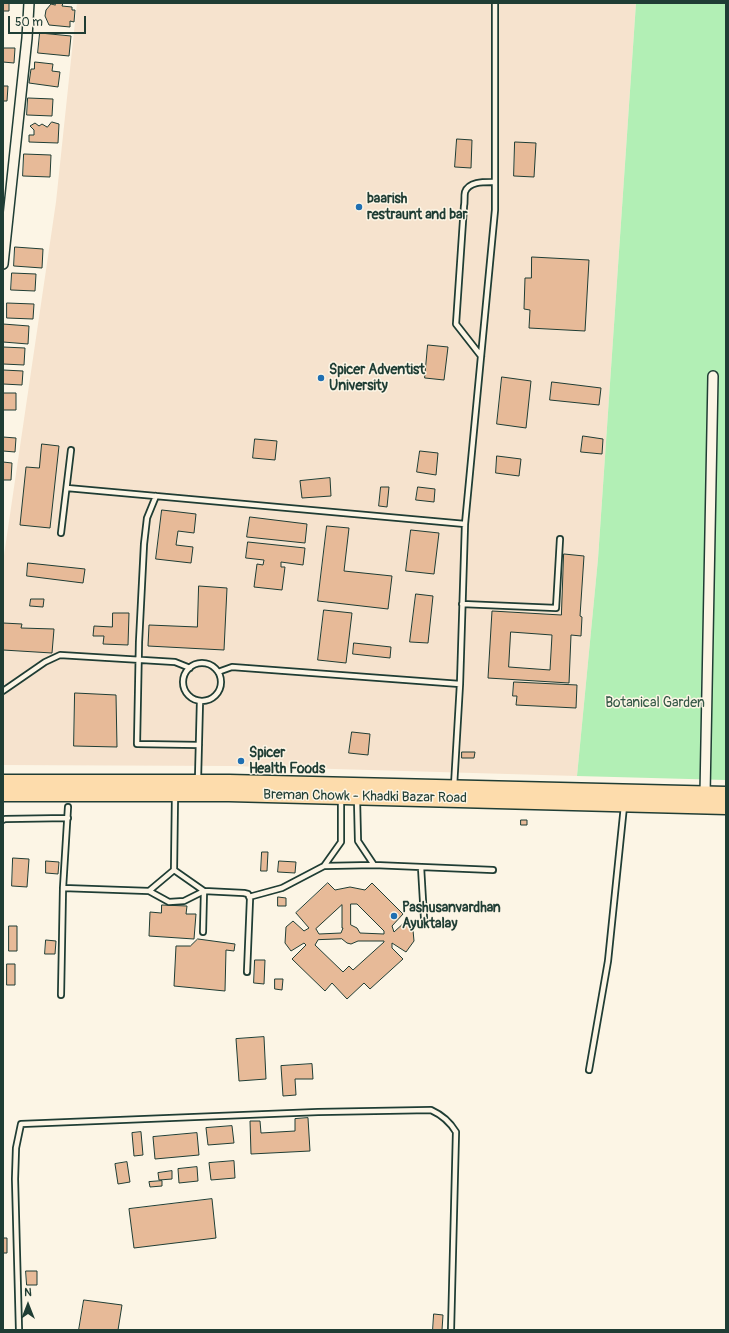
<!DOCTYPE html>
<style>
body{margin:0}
#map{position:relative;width:729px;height:1333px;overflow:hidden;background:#fcf5e5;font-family:Pangolin,sans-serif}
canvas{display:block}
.frame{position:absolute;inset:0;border:4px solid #1f3d34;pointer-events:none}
.north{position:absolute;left:8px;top:1285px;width:40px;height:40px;-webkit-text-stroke:3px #fcf5e5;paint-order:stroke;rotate:0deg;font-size:11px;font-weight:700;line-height:16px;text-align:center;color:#1f3d34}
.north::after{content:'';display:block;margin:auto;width:14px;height:18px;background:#1f3d34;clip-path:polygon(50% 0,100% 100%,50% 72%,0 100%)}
.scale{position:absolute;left:8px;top:16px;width:78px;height:18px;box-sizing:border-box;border:2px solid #1f3d34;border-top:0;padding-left:5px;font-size:12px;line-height:14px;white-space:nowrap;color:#1f3d34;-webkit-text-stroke:3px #fcf5e5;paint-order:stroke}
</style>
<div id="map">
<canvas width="729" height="1333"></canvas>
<div class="frame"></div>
<div class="north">N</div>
<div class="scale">50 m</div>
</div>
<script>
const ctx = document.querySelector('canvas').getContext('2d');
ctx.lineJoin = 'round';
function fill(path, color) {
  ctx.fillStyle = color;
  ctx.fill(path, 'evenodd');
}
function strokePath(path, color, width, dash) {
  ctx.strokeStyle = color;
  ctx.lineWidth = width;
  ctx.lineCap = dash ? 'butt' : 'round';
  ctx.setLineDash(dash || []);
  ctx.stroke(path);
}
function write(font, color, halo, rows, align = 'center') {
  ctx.font = font + ' Pangolin,sans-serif';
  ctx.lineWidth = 3;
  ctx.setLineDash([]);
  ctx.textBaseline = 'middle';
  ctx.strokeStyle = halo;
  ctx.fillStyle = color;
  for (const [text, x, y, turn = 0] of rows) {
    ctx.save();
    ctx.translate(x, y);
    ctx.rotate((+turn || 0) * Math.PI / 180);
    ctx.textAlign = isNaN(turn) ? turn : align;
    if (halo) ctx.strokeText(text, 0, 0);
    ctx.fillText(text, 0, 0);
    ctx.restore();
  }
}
fill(new Path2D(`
 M 77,3 L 636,3 L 598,559 L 577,776 L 231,766 L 3,765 L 3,562 L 56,202 Z`), '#f6e3ce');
fill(new Path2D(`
 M 636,3 L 726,3 L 726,780 L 577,776 L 598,559 Z`), '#b2efb5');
const building = new Path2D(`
 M 3,3 L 9,3 L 9,11 L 3,11 Z
 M 55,3 L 63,3 L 62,6 L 72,7 L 72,10 L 75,10 L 74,22 L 70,21 L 70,27 L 49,25 L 45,16 L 46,10 L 51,4 L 55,5 Z
 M 40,33 L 71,36 L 69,56 L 38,53 Z
 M 3,48 L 15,48 L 14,63 L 3,62 Z
 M 35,62 L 53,64 L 52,71 L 60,72 L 58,87 L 29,83 L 31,69 L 34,69 Z
 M 3,86 L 8,86 L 7,101 L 3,101 Z
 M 28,98 L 53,99 L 52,116 L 27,115 Z
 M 52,122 L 59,124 L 58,143 L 29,142 L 29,135 L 34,135 L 34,130 L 30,126 L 35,123 L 39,126 L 42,124 L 47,127 Z
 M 457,139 L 472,140 L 471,168 L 455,167 Z
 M 515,142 L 536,143 L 534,177 L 514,176 Z
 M 24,154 L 51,155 L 50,177 L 23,176 Z
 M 15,247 L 43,249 L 42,268 L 14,266 Z
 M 532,257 L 589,260 L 585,331 L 529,328 L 530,310 L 524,309 L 525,278 L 531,278 Z
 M 12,273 L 36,274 L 35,291 L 11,290 Z
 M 7,303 L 34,304 L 33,319 L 7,318 Z
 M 3,324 L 29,326 L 28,344 L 3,342 Z
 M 428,345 L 448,347 L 444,380 L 425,378 Z
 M 3,347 L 25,348 L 24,365 L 3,364 Z
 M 3,370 L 23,371 L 22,385 L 3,384 Z
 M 502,377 L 531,381 L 526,428 L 497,424 Z
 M 552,382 L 601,388 L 599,405 L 550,400 Z
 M 3,393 L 16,393 L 16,410 L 3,410 Z
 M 583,436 L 603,439 L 602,454 L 581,452 Z
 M 3,437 L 16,438 L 15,452 L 3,451 Z
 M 255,439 L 277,441 L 275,460 L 253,458 Z
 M 42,444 L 59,446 L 50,528 L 20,525 L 26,467 L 39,468 Z
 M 420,451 L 438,453 L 436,475 L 417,472 Z
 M 497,456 L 521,459 L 519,476 L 496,473 Z
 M 3,462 L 12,463 L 11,480 L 3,480 Z
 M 330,478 L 331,496 L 302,498 L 300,481 Z
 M 381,487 L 389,487 L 387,507 L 379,506 Z
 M 418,487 L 435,489 L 434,502 L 416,500 Z
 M 162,510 L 196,514 L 194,533 L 178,531 L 176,545 L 193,547 L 191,563 L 156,559 Z
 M 250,517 L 307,524 L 305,543 L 247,537 Z
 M 327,526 L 349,528 L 344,571 L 392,576 L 388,609 L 318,601 Z
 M 411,530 L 439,533 L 434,574 L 406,571 Z
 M 248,542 L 305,548 L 303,565 L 281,562 L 281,567 L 285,567 L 282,590 L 254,587 L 257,564 L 263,565 L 264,560 L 246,558 Z
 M 564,554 L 584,556 L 580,616 L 582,617 L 581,636 L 571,635 L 569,683 L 488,678 L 492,611 L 561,615 ZM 511,632 L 552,635 L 550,670 L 509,667 Z
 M 28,563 L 85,569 L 83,583 L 27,576 Z
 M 199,586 L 227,588 L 224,650 L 148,646 L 149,625 L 197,627 Z
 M 416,594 L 433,596 L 428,643 L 410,642 Z
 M 31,599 L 44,599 L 43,607 L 30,606 Z
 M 324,610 L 352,613 L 346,663 L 318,660 Z
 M 113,613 L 129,613 L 128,645 L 103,644 L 104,636 L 93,636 L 94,626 L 112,627 Z
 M 3,623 L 22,624 L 21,628 L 54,629 L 52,653 L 3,650 Z
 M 354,643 L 391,647 L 390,658 L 353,654 Z
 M 514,682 L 577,685 L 576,708 L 516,705 L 517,696 L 513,696 Z
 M 75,693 L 116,695 L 117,747 L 74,746 Z
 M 352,732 L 370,734 L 368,755 L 349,753 Z
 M 462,752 L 475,752 L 474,758 L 462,758 Z
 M 521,820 L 527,820 L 527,825 L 521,825 Z
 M 262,852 L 268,852 L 267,871 L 261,871 Z
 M 13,858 L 29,859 L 27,887 L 12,886 Z
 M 46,861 L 59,862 L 58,874 L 46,873 Z
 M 279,861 L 296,862 L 295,873 L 278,872 Z
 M 328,883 L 335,890 L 350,887 L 365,890 L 372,883 L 403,914 L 392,926 L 394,932 L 406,921 L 413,930 L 414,941 L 406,952 L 392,943 L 392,948 L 403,959 L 370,989 L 364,983 L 347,999 L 332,983 L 325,991 L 292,959 L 306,945 L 304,943 L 291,951 L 285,943 L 286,927 L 293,921 L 304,931 L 309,928 L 296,913 ZM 351,904 L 357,904 L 384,931 L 384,934 L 360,933 L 357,928 L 351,925 ZM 342,905 L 342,928 L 343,928 L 341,933 L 319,934 L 316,929 ZM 342,939 L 347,943 L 351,944 L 358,941 L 384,941 L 384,942 L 353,970 L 349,966 L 343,972 L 315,945 L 318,940 Z
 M 278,897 L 286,898 L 286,906 L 278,906 Z
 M 162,905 L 187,906 L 186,914 L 196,914 L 194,939 L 149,936 L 150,912 L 161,913 Z
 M 9,926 L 17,926 L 17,951 L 9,951 Z
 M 198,939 L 235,944 L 234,951 L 226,950 L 225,991 L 174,986 L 176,946 L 190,946 Z
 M 46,940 L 56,941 L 55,954 L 45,954 Z
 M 255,960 L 265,960 L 264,984 L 254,983 Z
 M 7,964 L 15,964 L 15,985 L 7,985 Z
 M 275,979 L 283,979 L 282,990 L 275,989 Z
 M 264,1037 L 266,1079 L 239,1081 L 236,1039 Z
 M 312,1064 L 313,1079 L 295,1079 L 296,1095 L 283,1096 L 281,1066 Z
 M 308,1118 L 310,1151 L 251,1154 L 250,1121 L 260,1121 L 261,1133 L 295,1131 L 295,1119 Z
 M 232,1126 L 234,1143 L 208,1145 L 206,1128 Z
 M 141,1132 L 143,1155 L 134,1156 L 132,1133 Z
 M 197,1133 L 199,1155 L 155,1159 L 153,1137 Z
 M 234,1161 L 235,1178 L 211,1180 L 209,1163 Z
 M 127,1162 L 130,1182 L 118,1184 L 115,1164 Z
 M 197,1167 L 198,1181 L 179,1183 L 178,1169 Z
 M 172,1171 L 172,1179 L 159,1180 L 158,1173 Z
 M 162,1181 L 162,1186 L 150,1187 L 149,1182 Z
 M 212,1199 L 216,1238 L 134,1248 L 129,1209 Z
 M 3,1238 L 7,1238 L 7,1253 L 3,1253 Z
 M 26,1271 L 37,1271 L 37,1285 L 27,1285 Z
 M 84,1300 L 122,1305 L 118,1330 L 79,1330 Z
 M 434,1314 L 443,1315 L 442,1330 L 433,1330 Z`);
fill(building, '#e7ba98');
strokePath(building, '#1f3d34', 1);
const lane = new Path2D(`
 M 481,356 L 456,324 L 464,206 C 465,202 464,196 465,192 C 469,181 485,182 495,182
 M 67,488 L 465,524
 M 156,496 L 147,518 L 144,544 L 139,642 L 137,744 L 199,745
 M 61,533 L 71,450
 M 462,604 L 556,608 L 560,539
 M183 682a19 19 0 1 1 38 0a19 19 0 1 1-38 0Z
 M 218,672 L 232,667 L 460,684
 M 3,691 L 45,662 L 60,655 L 175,662 L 190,668
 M 198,779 L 200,701
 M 454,786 L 460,684 L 465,524 L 495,210 L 495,3
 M 3,820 L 5,819 L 68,818
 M 374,865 L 493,870
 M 324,866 L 374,865 L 358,841 L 357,799
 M 421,867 L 424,918
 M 174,870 L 204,891 L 244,893 L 248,894 L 250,899 L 247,972
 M 63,888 L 149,891 L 174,870 L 175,796
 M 149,891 L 169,902 L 184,901 L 204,891 L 203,932
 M 249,897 L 282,888 L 324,866 L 341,842 L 341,798
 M 61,995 L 63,888 L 68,807
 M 589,1070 L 608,961 L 624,806
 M 19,1330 L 15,1179 L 16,1148 L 21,1124 L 318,1112 L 431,1110 C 442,1115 450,1122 456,1132 L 451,1330`);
const street = new Path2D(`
 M 3,264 L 27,38 L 29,3
 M 705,794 L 713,376`);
const primary = new Path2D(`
 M 3,782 L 229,782 L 726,794
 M 3,794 L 229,794 L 726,807`);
strokePath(lane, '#1f3d34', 8);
strokePath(street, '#1f3d34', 12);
strokePath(primary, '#1f3d34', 17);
strokePath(lane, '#fcf5e5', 4.5);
strokePath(street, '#fcf5e5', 9);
strokePath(primary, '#fddcac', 14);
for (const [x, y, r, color] of [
 [359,207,4,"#1f6fb2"],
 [321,378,4,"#1f6fb2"],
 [241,761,4,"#1f6fb2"],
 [394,916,4,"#1f6fb2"]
]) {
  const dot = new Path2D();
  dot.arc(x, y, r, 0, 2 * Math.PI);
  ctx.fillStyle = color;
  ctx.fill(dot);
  strokePath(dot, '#fcf5e5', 1.5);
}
write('bold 14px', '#1f3d34', '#fcf5e5', [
 ["baarish",367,199],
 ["restraunt and bar",367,215],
 ["Spicer Adventist",329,370],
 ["University",329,386],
 ["Spicer",249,753],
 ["Health Foods",249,769],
 ["Pashusanvardhan",402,908],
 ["Ayuktalay",402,924]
], 'left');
write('14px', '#355847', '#fcf5e5', [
 ["Botanical Garden",655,703]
]);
write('14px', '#1f3d34', '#fcf5e5', [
 ["Breman Chowk - Khadki Bazar Road",365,797,1]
]);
</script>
